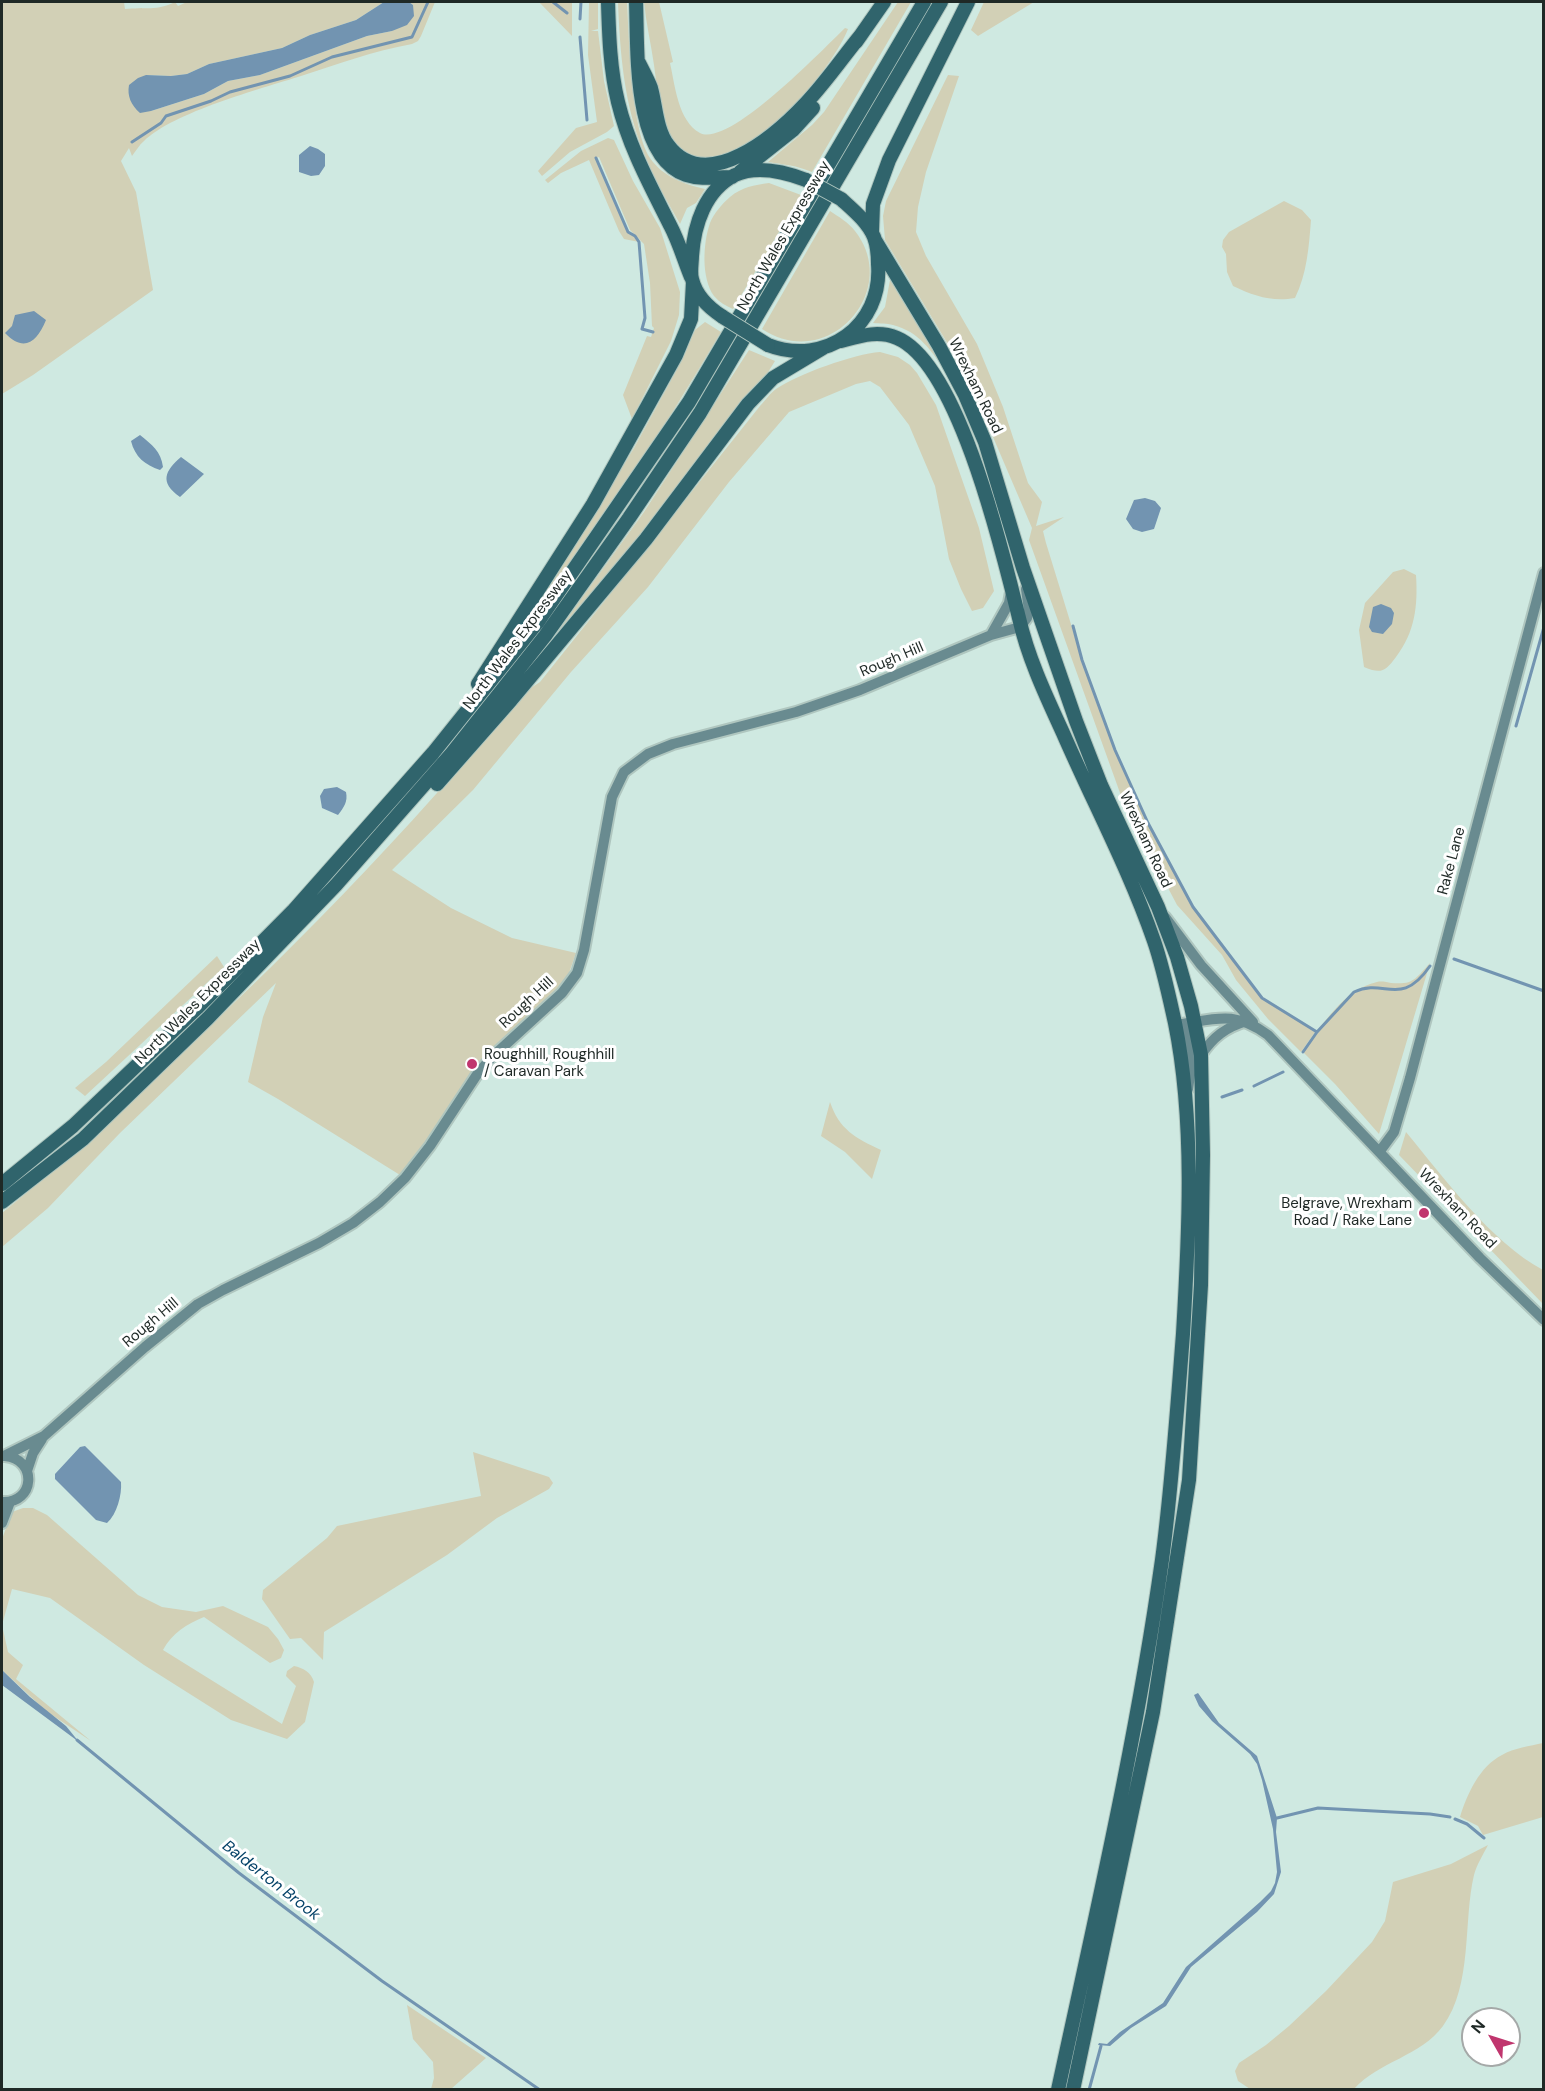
<!DOCTYPE html>
<style>
body{margin:0}
#map{position:relative;width:1545px;height:2091px;overflow:hidden;background:#cfe9e1;font-family:"DM Sans",sans-serif}
canvas{display:block}
.frame{position:absolute;inset:0;border:3px solid #1f2926;pointer-events:none}
.north{position:absolute;left:1461px;top:2007px;width:60px;height:60px;box-sizing:border-box;background:#fff;border:2px solid #a5a9a8;border-radius:50%;rotate:309deg;font-size:16px;font-weight:700;line-height:24px;text-align:center;color:#1f2926}
.north::after{content:'';display:block;margin:auto;width:21px;height:27px;background:#c0366e;clip-path:polygon(50% 0,100% 100%,50% 72%,0 100%)}
</style>
<div id="map">
<canvas width="1545" height="2091"></canvas>
<div class="frame"></div>
<div class="north">N</div>
</div>
<script>
const ctx = document.querySelector('canvas').getContext('2d');
ctx.lineJoin = 'round';
function fill(path, color) {
  ctx.fillStyle = color;
  ctx.fill(path, 'evenodd');
}
function strokePath(path, color, width, dash) {
  ctx.strokeStyle = color;
  ctx.lineWidth = width;
  ctx.lineCap = dash ? 'butt' : 'round';
  ctx.setLineDash(dash || []);
  ctx.stroke(path);
}
function write(font, color, halo, rows, align = 'center') {
  ctx.font = font + ' "DM Sans",sans-serif';
  ctx.lineWidth = 6;
  ctx.setLineDash([]);
  ctx.textBaseline = 'middle';
  ctx.strokeStyle = halo;
  ctx.fillStyle = color;
  for (const [text, x, y, turn = 0] of rows) {
    ctx.save();
    ctx.translate(x, y);
    ctx.rotate((+turn || 0) * Math.PI / 180);
    ctx.textAlign = isNaN(turn) ? turn : align;
    if (halo) ctx.strokeText(text, 0, 0);
    ctx.fillText(text, 0, 0);
    ctx.restore();
  }
}
fill(new Path2D(`
 M 2,2 L 124,2 L 125,9 C 144,7 158,11 175,2 L 178,6 L 187,2 L 384,2 L 356,20 L 310,35 L 282,48 L 209,64 L 187,74 L 171,76 L 146,75 L 151,111 L 204,94 L 228,81 L 260,75 L 367,36 L 392,31 L 413,5 L 409,2 L 435,2 L 421,36 L 418,41 L 412,44 C 373,51 338,64 301,76 C 260,89 174,112 144,141 C 139,145 136,151 132,156 L 129,148 L 121,161 L 136,192 L 153,290 L 33,375 L 2,394 Z
 M 539,2 L 572,2 L 572,36 Z
 M 589,2 L 598,2 L 598,29 L 591,31 L 598,31 L 604,81 L 614,126 L 607,132 L 570,152 L 542,176 L 538,171 L 576,128 L 597,122 L 588,55 Z
 M 618,2 L 627,2 C 629,38 631,129 650,158 C 663,177 684,184 705,189 L 696,203 L 687,208 L 680,224 C 667,201 653,177 644,153 C 624,105 620,53 618,2 Z
 M 644,2 L 659,2 L 673,62 L 670,63 C 675,85 678,121 700,133 C 729,148 823,49 845,28 L 848,29 C 831,72 737,188 684,154 C 678,150 670,138 668,132 C 659,111 657,87 654,65 C 651,44 646,23 644,2 Z
 M 898,2 L 911,2 L 812,172 C 795,165 786,165 768,162 L 812,125 L 824,112 Z
 M 984,2 L 1034,2 L 978,36 L 971,30 Z
 M 948,75 L 959,76 L 926,172 L 918,207 L 916,232 L 926,256 L 977,344 L 1003,407 L 1028,483 L 1042,502 L 1036,526 L 1064,517 L 1043,531 L 1046,543 L 1082,660 L 1115,750 L 1148,823 L 1193,907 L 1262,998 L 1316,1031 L 1301,1052 L 1268,1019 L 1236,980 L 1222,955 L 1177,905 L 1124,804 L 1029,540 L 1032,528 L 966,374 L 885,240 L 883,216 L 886,201 Z
 M 608,138 L 614,140 L 633,181 L 660,228 L 680,292 L 679,315 L 671,341 L 632,419 L 623,395 L 647,336 L 651,337 L 654,328 L 652,326 L 650,283 L 644,244 L 630,230 L 599,157 L 596,158 L 628,232 L 635,236 L 639,242 L 624,239 L 619,231 L 589,160 L 561,173 L 548,183 L 545,180 L 581,151 Z
 M 769,183 L 801,195 L 733,309 C 726,306 719,302 714,296 C 701,278 703,243 710,223 C 714,213 722,204 730,197 C 742,187 754,185 769,183 Z
 M 1284,201 L 1302,210 L 1311,220 C 1309,246 1307,274 1295,298 C 1272,302 1254,296 1233,286 L 1227,272 L 1226,254 L 1222,247 L 1223,240 L 1229,232 Z
 M 830,211 C 839,217 848,222 855,231 C 902,291 828,373 762,329 Z
 M 890,280 L 947,373 C 931,351 920,332 893,325 C 887,323 880,324 873,323 L 885,307 Z
 M 705,322 L 721,332 C 660,435 596,535 522,629 L 634,448 L 675,373 L 695,330 Z
 M 749,350 L 775,361 L 762,382 L 616,569 L 528,672 L 644,512 Z
 M 880,352 L 898,357 L 910,365 L 917,373 L 936,405 L 979,528 L 994,591 L 983,608 L 972,611 L 961,589 L 949,559 L 935,486 L 909,425 L 880,387 L 870,381 L 856,384 L 789,412 L 729,482 L 648,587 L 571,672 L 473,790 L 392,870 L 451,908 L 512,938 L 576,953 L 567,979 L 551,998 L 485,1056 L 466,1080 L 426,1143 L 400,1175 L 278,1099 L 248,1082 L 263,1017 L 276,983 L 120,1133 L 48,1208 L 2,1247 L 2,1213 C 53,1172 100,1127 148,1083 C 282,962 408,832 523,693 L 540,682 L 760,406 C 765,401 770,393 776,389 C 798,374 854,354 880,352 Z
 M 1404,569 L 1416,575 C 1418,606 1415,632 1396,657 C 1385,672 1381,674 1364,667 L 1359,630 L 1365,603 L 1393,572 Z
 M 217,956 L 224,967 L 85,1096 L 75,1088 L 106,1062 Z
 M 1430,963 L 1386,1111 L 1379,1134 L 1335,1084 L 1303,1052 C 1321,1026 1344,989 1377,982 C 1381,981 1387,982 1391,983 C 1414,985 1415,979 1430,963 Z
 M 830,1102 C 839,1129 855,1138 881,1150 L 872,1179 L 845,1152 L 821,1136 Z
 M 1406,1132 C 1444,1178 1491,1242 1543,1270 L 1543,1304 L 1399,1155 Z
 M 473,1452 L 549,1477 L 553,1483 L 549,1489 L 497,1518 L 447,1555 L 324,1632 L 323,1660 L 301,1638 L 290,1639 L 262,1599 L 263,1590 L 327,1538 L 337,1526 L 481,1496 Z
 M 23,1508 L 33,1508 L 47,1515 L 138,1595 L 162,1607 L 196,1612 L 223,1606 L 268,1627 L 278,1639 L 284,1650 L 281,1658 L 270,1663 L 204,1617 C 187,1624 172,1633 163,1650 L 282,1724 L 296,1686 L 286,1676 L 287,1671 L 294,1666 C 303,1668 311,1672 314,1682 L 305,1722 L 287,1739 L 231,1720 L 144,1665 L 50,1598 L 12,1589 L 2,1625 L 8,1652 L 23,1665 L 16,1679 L 91,1741 L 46,1711 L 2,1670 L 2,1539 L 12,1512 Z
 M 1543,1743 L 1543,1817 L 1483,1835 L 1478,1826 L 1460,1817 C 1467,1794 1480,1766 1502,1755 C 1514,1748 1530,1746 1543,1743 Z
 M 1488,1845 C 1483,1855 1477,1864 1474,1875 C 1463,1921 1473,1985 1443,2026 C 1421,2056 1378,2062 1354,2089 L 1250,2089 L 1238,2081 L 1235,2071 L 1239,2063 L 1266,2045 L 1289,2026 L 1326,1991 L 1372,1942 L 1385,1921 L 1393,1882 L 1451,1864 Z
 M 407,2005 L 486,2058 L 451,2089 L 431,2089 L 434,2078 L 433,2062 L 413,2039 Z`), '#d2d0b6');
fill(new Path2D(`
 M 384,2 L 409,2 L 413,5 L 414,16 L 407,25 L 392,31 L 367,36 L 260,75 L 228,81 L 204,94 L 151,111 L 140,113 C 131,105 127,96 129,85 L 138,78 L 146,75 L 171,76 L 187,74 L 209,64 L 282,48 L 310,35 L 356,20 Z
 M 310,146 L 318,149 L 325,154 L 325,166 L 319,175 L 311,176 L 299,172 L 299,155 Z
 M 34,311 L 46,320 C 37,342 24,353 5,333 L 12,326 L 15,315 Z
 M 140,435 C 152,445 161,451 163,467 L 160,470 C 145,465 135,457 131,441 Z
 M 181,457 L 204,474 L 180,497 C 159,482 165,471 181,457 Z
 M 1145,498 L 1155,501 L 1161,508 L 1154,529 L 1142,532 L 1133,529 L 1126,519 L 1134,500 Z
 M 1381,604 L 1391,608 L 1394,613 L 1392,624 L 1383,634 L 1372,632 L 1369,627 L 1373,607 Z
 M 337,787 L 346,792 C 348,802 344,807 338,815 L 322,808 L 320,796 L 324,789 Z
 M 85,1446 L 121,1482 C 122,1495 117,1514 107,1523 L 96,1520 L 55,1479 L 55,1474 L 80,1447 Z
 M 2,1670 L 30,1697 L 66,1726 L 79,1742 L 2,1685 Z
 M 1198,1693 L 1219,1723 L 1257,1756 L 1277,1818 L 1276,1832 L 1281,1872 L 1274,1894 L 1257,1912 L 1191,1967 L 1166,2006 L 1131,2028 L 1110,2046 L 1098,2045 L 1099,2043 L 1107,2044 L 1120,2032 L 1163,2003 L 1186,1967 L 1260,1902 L 1271,1891 L 1275,1883 L 1277,1872 L 1273,1829 L 1262,1780 L 1257,1764 L 1250,1754 L 1212,1721 L 1199,1706 L 1194,1695 Z`), '#7294b1');
strokePath(new Path2D(`
 M 553,2 L 567,13
 M 580,19 L 581,2
 M 580,37 L 587,120
 M 132,142 L 161,123 L 166,116 L 211,101 L 230,92 L 290,76 L 332,57 L 412,37 L 428,2
 M 596,158 L 628,232 L 635,236 L 639,242 L 645,318 L 642,329 L 653,332
 M 1073,626 L 1082,660 L 1115,750 L 1148,823 L 1193,907 L 1262,998 L 1317,1032
 M 1516,726 L 1544,627
 M 1454,959 L 1544,991
 M 1303,1052 L 1317,1032 L 1354,992 C 1385,977 1400,1009 1430,966
 M 1254,1086 L 1283,1072
 M 1222,1097 L 1242,1090
 M 77,1740 L 239,1873 L 382,1981 L 540,2090
 M 1277,1818 L 1318,1808 L 1430,1814 L 1450,1817
 M 1455,1819 L 1467,1824 L 1484,1838
 M 1089,2090 L 1101,2046`), '#7294b1', 3);
const secondary = new Path2D(`
 M 991,635 L 1009,603 L 1011,592
 M 1165,917 L 1201,965 L 1253,1022
 M 1186,1024 L 1191,1068 L 1188,1089
 M 1175,1025 C 1214,1020 1233,1009 1268,1035 L 1480,1258 L 1544,1320
 M 1201,1055 C 1213,1037 1226,1027 1247,1021
 M 1380,1151 L 1394,1132 L 1410,1078 L 1544,573
 M 4,1456 L 44,1436 L 145,1347 L 198,1304 L 223,1290 L 319,1243 L 353,1223 L 380,1202 L 405,1178 L 430,1146 L 476,1076 L 491,1058 L 562,993 L 577,973 L 584,950 L 612,797 L 624,772 L 648,754 L 673,744 L 796,712 L 860,690 L 991,635 L 1020,627 L 1027,618 L 1029,610 L 1026,589
 M 27,1471 L 33,1453 L 42,1439
 M 2,1502 C 35,1504 38,1459 5,1456
 M 2,1523 L 10,1502`);
const highway = new Path2D(`
 M 608,2 C 609,35 610,69 618,102 C 629,147 650,185 670,225 C 679,242 684,260 691,277
 M 636,2 C 638,48 632,156 686,175 C 701,180 717,177 732,177
 M 856,42 L 884,2
 M 639,63 C 643,71 648,80 651,88 C 656,106 656,129 668,145 C 706,197 777,134 806,103 C 826,82 843,57 861,35
 M 740,172 L 793,130 L 813,108
 M 872,232 L 873,204 L 889,160 L 968,2
 M 875,240 L 939,346 L 965,395 L 985,442 L 1023,568 L 1076,721 L 1101,785 L 1158,907 L 1177,957 L 1191,1006 L 1201,1055 L 1203,1155 L 1201,1285 L 1189,1480 L 1153,1712 L 1073,2090
 M 723,317 C 709,308 696,296 692,279 C 690,272 692,263 692,256 C 694,225 705,190 735,175 C 757,165 785,172 806,180
 M 841,341 C 860,336 878,330 897,338 C 959,364 1003,554 1019,618 C 1028,658 1046,696 1063,733 C 1093,802 1129,869 1154,941 C 1163,967 1169,996 1175,1023 C 1195,1121 1189,1234 1183,1334 C 1177,1410 1172,1486 1162,1560 C 1137,1738 1096,1914 1058,2090
 M 768,345 C 825,367 883,326 878,264 C 878,255 877,245 874,237 C 867,221 853,210 841,199
 M 478,684 L 593,504 L 676,355 L 691,319 L 693,282
 M 437,784 L 511,700 L 646,539 L 748,404 L 773,378 L 823,348
 M 2,1184 L 73,1126 L 197,1008 L 294,910 L 433,753 L 537,623 L 689,402 L 924,2
 M 2,1202 L 83,1139 L 208,1018 L 336,885 L 452,753 L 545,636 L 629,518 L 700,413 L 941,2`);
strokePath(secondary, '#afc6bf', 14);
strokePath(highway, '#afc6bf', 16);
strokePath(secondary, '#698b90', 10);
strokePath(highway, '#30646c', 14);
const highwayBridge = new Path2D(`
 M 806,180 L 841,199
 M 723,317 L 768,345`);
strokePath(highwayBridge, '#afc6bf', 16, []);
strokePath(highwayBridge, '#30646c', 14);
for (const [x, y, r, color] of [
 [472,1064,6,"#c0366e"],
 [1424,1213,6,"#c0366e"]
]) {
  const dot = new Path2D();
  dot.arc(x, y, r, 0, 2 * Math.PI);
  ctx.fillStyle = color;
  ctx.fill(dot);
  strokePath(dot, '#fff', 2);
}
write('15px', '#1f2926', '#fff', [
 ["North Wales Expressway",784,236,-60],
 ["Wrexham Road",975,386,64],
 ["North Wales Expressway",518,640,-53],
 ["Rough Hill",892,660,-23],
 ["Wrexham Road",1145,840,65],
 ["Rake Lane",1452,861,-75],
 ["North Wales Expressway",198,1002,-45],
 ["Rough Hill",527,1003,-43],
 ["Wrexham Road",1457,1209,46],
 ["Rough Hill",151,1323,-40]
]);
write('15px', '#1f2926', '#fff', [
 ["Roughhill, Roughhill",484,1055],
 ["/ Caravan Park",484,1072],
 ["Belgrave, Wrexham",1412,1204,"right"],
 ["Road / Rake Lane",1412,1221,"right"]
], 'left');
write('italic 16px', '#034167', '#fff', [
 ["Balderton Brook",271,1881,38]
]);
</script>
